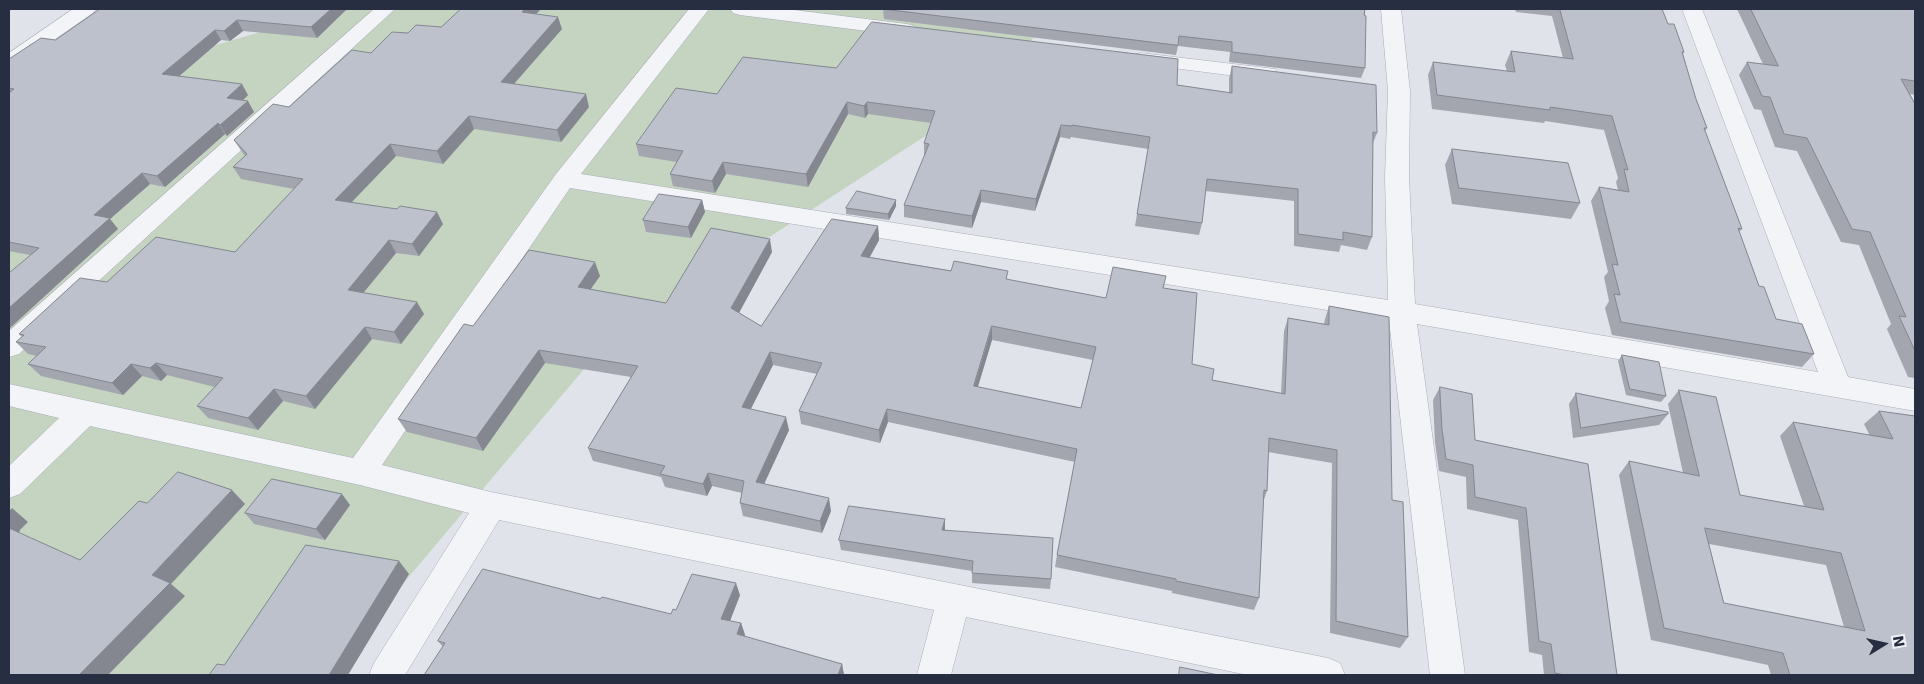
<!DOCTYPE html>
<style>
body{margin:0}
#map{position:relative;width:1924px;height:684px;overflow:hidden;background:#e0e3ea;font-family:"DejaVu Sans",sans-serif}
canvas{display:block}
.frame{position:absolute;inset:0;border:10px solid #282e41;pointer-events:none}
.north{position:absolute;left:1859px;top:619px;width:50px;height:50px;-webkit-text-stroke:4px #f0f2f7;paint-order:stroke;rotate:80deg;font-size:14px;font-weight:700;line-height:20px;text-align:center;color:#282e41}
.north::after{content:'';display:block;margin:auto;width:18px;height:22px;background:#282e41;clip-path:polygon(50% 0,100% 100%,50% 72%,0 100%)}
</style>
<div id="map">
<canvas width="1924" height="684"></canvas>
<div class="frame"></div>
<div class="north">N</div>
</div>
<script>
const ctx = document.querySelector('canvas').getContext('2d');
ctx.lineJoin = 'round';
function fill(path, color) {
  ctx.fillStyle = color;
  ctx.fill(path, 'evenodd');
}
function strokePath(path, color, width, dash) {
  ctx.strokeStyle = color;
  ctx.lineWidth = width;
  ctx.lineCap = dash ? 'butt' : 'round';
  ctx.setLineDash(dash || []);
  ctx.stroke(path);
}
fill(new Path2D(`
 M 340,9 L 1051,9 L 1004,85 L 606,343 L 326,675 L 9,675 L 9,105 Z`), '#c4d4c1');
const street = new Path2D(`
 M 73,9 L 96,9 L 93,13 L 16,66 L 9,68 L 9,53 Z
 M 374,9 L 395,9 L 19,354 L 9,357 L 9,331 Z
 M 689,9 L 709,9 L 581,174 L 1388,300 L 1385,177 L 1388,91 L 1381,9 L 1401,9 L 1410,91 L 1409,177 L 1415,304 L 1818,372 L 1682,9 L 1702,9 L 1848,377 L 1915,389 L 1915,411 L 1417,324 L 1465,675 L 1430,675 L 1389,320 L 570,188 L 382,465 L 491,492 L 1328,658 L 1340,663 L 1345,675 L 1248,675 L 966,617 L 951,675 L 917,675 L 934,610 L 499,520 L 405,675 L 369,675 L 374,663 L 469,513 L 360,485 L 90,426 L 20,494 L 9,498 L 9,466 L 59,418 L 9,406 L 9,384 L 353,458 L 556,174 Z
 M 730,9 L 786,9 L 907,24 L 914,26 L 917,30 L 914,34 L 907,36 L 740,15 L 733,13 Z
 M 1141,53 L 1267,68 L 1275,69 L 1278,74 L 1275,79 L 1267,80 L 1134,63 L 1131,59 L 1134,55 Z`);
strokePath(street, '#a9adb7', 1);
fill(street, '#f3f4f8');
fill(new Path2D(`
 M 100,9 L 347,9 L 317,38 L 243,31 L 230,41 L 221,40 L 179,76 L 248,95 L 243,100 L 254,112 L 227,136 L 225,134 L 165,187 L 150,184 L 110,219 L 118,229 L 30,255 L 9,251 L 9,59 L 55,40 Z
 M 461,9 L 541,9 L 536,14 L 562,29 L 514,84 L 589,107 L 561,142 L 474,129 L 443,164 L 396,156 L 352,202 L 443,224 L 419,256 L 396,253 L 363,293 L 424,314 L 401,344 L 372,339 L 315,409 L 283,401 L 258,430 L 208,418 L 197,406 L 215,387 L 167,375 L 161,381 L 142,376 L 123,395 L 41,376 L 28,364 L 37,356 L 28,354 L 16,342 L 22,337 L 19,334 L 107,282 L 235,252 L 294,189 L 241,179 L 233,167 L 245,156 L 242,152 L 234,140 L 289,107 L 371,53 L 408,33 L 441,27 Z
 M 883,9 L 1365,9 L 1365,68 L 1361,78 L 1229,62 L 1230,52 L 1178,46 L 1176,55 L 884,19 Z
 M 1515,9 L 1662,9 L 1668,24 L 1684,52 L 1683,54 L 1696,99 L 1707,128 L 1705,131 L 1742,229 L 1739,232 L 1759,286 L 1776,319 L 1814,354 L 1802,367 L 1612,335 L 1605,308 L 1609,301 L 1604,277 L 1608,272 L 1591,201 L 1599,187 L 1618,190 L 1616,182 L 1618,178 L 1604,130 L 1545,121 L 1544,123 L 1432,109 L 1428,75 L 1433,62 L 1507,71 L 1505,65 L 1511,51 L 1563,58 L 1552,16 L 1516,12 Z
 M 1737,9 L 1915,9 L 1915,95 L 1910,94 L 1915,104 L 1915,378 L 1908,377 L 1887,329 L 1891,324 L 1859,245 L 1841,242 L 1797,151 L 1775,147 L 1761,110 L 1754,109 L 1739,75 L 1747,62 L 1763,64 Z
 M 1232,66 L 1377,133 L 1373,143 L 1372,237 L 1367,250 L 1341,245 L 1339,252 L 1294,246 L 1294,201 L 1205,191 L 1202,223 L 1199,235 L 1135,226 L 1148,149 L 1071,137 L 1070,139 L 1060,137 L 1035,211 L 981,202 L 972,228 L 904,217 L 904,205 L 925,156 L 924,156 L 924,143 L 931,123 L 868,114 L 865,118 L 848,114 L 808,187 L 726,174 L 715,193 L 673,186 L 670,174 L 677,162 L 639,156 L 636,144 L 717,94 L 836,68 L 1177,85 L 1229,93 L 1229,78 Z
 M 1452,149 L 1580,203 L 1571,219 L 1452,204 L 1445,165 Z
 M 702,200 L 705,212 L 691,238 L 646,232 L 643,220 Z
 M 896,206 L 889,220 L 846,214 L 846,208 Z
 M 878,226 L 879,240 L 869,257 L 1008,280 L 1106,298 L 1163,288 L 1192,364 L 1212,380 L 1281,394 L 1284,331 L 1288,318 L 1324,324 L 1325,319 L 1329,306 L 1392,500 L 1408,637 L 1400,648 L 1330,633 L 1332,463 L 1268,452 L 1267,491 L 1263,502 L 1259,598 L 1254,610 L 1172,593 L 1172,591 L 1055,567 L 1057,555 L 1075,462 L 888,422 L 880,443 L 801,424 L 799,411 L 817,374 L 773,365 L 751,409 L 789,430 L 764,484 L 831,511 L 822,533 L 743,516 L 740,503 L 742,493 L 712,486 L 707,496 L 665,487 L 661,477 L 593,461 L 588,448 L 631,377 L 545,363 L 483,451 L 407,432 L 398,419 L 473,326 L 600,276 L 590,289 L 666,303 L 772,252 L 739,313 L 761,326 ZM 992,340 L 1093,360 L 1081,408 L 978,387 Z
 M 1622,355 L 1666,396 L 1661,402 L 1626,395 L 1618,361 Z
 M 1440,387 L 1475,440 L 1588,464 L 1617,675 L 1544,675 L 1542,655 L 1529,652 L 1518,520 L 1467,509 L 1466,477 L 1439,471 L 1435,442 L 1433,400 Z
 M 1679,390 L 1740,495 L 1804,506 L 1780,436 L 1793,422 L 1870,436 L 1864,424 L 1879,411 L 1915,416 L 1915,675 L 1771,675 L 1768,665 L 1651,640 L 1619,475 L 1629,461 L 1683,473 L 1668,404 ZM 1709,544 L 1826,565 L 1844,627 L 1724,603 Z
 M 1576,393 L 1668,414 L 1659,425 L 1573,438 L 1569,404 Z
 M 350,505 L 325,540 L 254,524 L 245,513 Z
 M 945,530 L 1051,579 L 1050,589 L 972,583 L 972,571 L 841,550 L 839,540 Z
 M 740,595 L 730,621 L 741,623 L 745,635 L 744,636 L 842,664 L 844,675 L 443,647 L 438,641 L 600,599 L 671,614 L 676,610 Z`), '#a3a6af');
fill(new Path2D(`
 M 331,9 L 347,9 L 317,38 L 311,27 Z
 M 525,9 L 541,9 L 526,24 L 522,12 Z
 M 558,17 L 562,29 L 505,94 L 501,82 Z
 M 237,20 L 243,31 L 230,41 L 224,31 Z
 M 215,30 L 221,40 L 169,85 L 162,74 Z
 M 242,84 L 248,95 L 234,109 L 227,98 Z
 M 586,94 L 589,107 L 561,142 L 557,130 Z
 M 248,101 L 254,112 L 227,136 L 220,125 Z
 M 847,102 L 848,114 L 808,187 L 806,174 Z
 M 867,102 L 868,114 L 865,118 L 864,106 Z
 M 469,116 L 474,129 L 443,164 L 437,151 Z
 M 218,123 L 225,134 L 165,187 L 157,176 Z
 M 1061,125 L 1060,137 L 1035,211 L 1036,199 Z
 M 390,144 L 396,156 L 342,212 L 335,200 Z
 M 723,162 L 726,174 L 715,193 L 712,181 Z
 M 142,173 L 150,184 L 110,219 L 118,229 L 9,329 L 9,308 L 94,215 Z
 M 981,190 L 981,202 L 972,228 L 972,216 Z
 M 702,200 L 705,212 L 691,238 L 688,227 Z
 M 896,200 L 896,206 L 889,220 L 888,214 Z
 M 437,212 L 443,224 L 419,256 L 412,244 Z
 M 878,226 L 879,240 L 863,270 L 861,256 Z
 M 770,239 L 772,252 L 734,322 L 731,308 Z
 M 389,240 L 396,253 L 355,303 L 348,290 Z
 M 595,262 L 600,276 L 583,300 L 578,287 Z
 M 417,302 L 424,314 L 401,344 L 394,332 Z
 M 992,326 L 992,340 L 974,399 L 974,386 Z
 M 365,327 L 372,339 L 315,409 L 306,396 Z
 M 539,350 L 545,363 L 483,451 L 476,438 Z
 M 770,352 L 773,365 L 745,420 L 742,407 Z
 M 156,363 L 167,375 L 161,381 L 150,368 Z
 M 131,364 L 142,376 L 123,395 L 112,383 Z
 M 274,389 L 283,401 L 258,430 L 248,418 Z
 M 887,409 L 888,422 L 880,443 L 879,430 Z
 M 786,417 L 789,430 L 759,495 L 756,482 Z
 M 708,473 L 712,486 L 707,496 L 703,484 Z
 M 232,490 L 245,504 L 171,584 L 185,596 L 108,675 L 79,675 L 152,575 Z
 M 342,494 L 350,505 L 325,540 L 316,529 Z
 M 829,498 L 831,511 L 822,533 L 820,521 Z
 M 12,508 L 28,522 L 20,530 L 18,535 L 9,528 L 9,511 Z
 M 945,519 L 945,530 L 943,540 L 942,530 Z
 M 399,561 L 409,574 L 348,675 L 329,675 Z
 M 736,583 L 740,595 L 726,631 L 721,619 Z
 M 741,623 L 745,635 L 741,646 L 737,634 Z
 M 842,664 L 844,675 L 838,675 Z`), '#84878f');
const building = new Path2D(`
 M 100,9 L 331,9 L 311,27 L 237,20 L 224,31 L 215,30 L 162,74 L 242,84 L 227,98 L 248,101 L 220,125 L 218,123 L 157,176 L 142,173 L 94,215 L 110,218 L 9,308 L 9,273 L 39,248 L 9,242 L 9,93 L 14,89 L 9,88 L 9,59 L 41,38 L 55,40 Z
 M 461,9 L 525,9 L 522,12 L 558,17 L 501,82 L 586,94 L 557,130 L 469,116 L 437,151 L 390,144 L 335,200 L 397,209 L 400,206 L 437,212 L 412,244 L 389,240 L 348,290 L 417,302 L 394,332 L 365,327 L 306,396 L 274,389 L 248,418 L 197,406 L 223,378 L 156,363 L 150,368 L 131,364 L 112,383 L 28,364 L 46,347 L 16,342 L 24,335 L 19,334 L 80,278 L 107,282 L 156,237 L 235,252 L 303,179 L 233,167 L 247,154 L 234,140 L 273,104 L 289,107 L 352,50 L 371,53 L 392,32 L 408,33 L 416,25 L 441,27 Z
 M 883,9 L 1365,9 L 1364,15 L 1366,16 L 1365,68 L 1232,52 L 1232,42 L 1179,36 L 1178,45 Z
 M 1560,9 L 1662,9 L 1668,24 L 1674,24 L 1684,52 L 1682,52 L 1696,99 L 1707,128 L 1704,128 L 1742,229 L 1738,228 L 1759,286 L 1764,287 L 1776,319 L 1802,324 L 1814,354 L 1621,322 L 1614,294 L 1620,295 L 1612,264 L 1618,265 L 1599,187 L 1629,192 L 1624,169 L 1628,170 L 1612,116 L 1550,107 L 1550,110 L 1437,95 L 1433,62 L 1515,72 L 1511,51 L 1573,59 Z
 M 1751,9 L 1915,9 L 1915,81 L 1901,79 L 1915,104 L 1915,351 L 1899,316 L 1906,317 L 1870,232 L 1852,229 L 1807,138 L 1784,134 L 1770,97 L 1762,96 L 1747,62 L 1778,66 Z
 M 872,22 L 1178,59 L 1177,85 L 1232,93 L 1232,66 L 1376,85 L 1377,133 L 1373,132 L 1372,237 L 1343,232 L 1343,240 L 1298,234 L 1298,189 L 1207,179 L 1202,223 L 1137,214 L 1150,137 L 1072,125 L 1072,126 L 1061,125 L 1036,199 L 981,190 L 972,216 L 904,205 L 929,144 L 924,143 L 935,111 L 867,102 L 864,106 L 847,102 L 806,174 L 723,162 L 712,181 L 670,174 L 683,151 L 636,144 L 676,88 L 717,94 L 743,57 L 836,68 Z
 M 1452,149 L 1568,163 L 1580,203 L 1459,188 Z
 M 857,191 L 896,200 L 888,214 L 846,208 Z
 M 659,194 L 702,200 L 688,227 L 643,220 Z
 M 832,219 L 878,226 L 861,256 L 951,271 L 954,261 L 1008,271 L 1006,279 L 1106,298 L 1113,267 L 1166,276 L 1163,288 L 1197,293 L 1192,364 L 1214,369 L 1212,380 L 1285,394 L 1288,318 L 1329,325 L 1329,306 L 1389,317 L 1392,500 L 1403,502 L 1408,637 L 1336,621 L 1337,450 L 1269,438 L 1267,491 L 1264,490 L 1259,598 L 1176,581 L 1176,579 L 1057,555 L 1077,449 L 887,409 L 879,430 L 799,411 L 822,363 L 770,352 L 742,407 L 786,417 L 756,482 L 829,498 L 820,521 L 740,503 L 744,481 L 708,473 L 703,484 L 660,474 L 665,466 L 588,448 L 638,366 L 539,350 L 476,438 L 398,419 L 464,324 L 473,326 L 529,250 L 595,262 L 578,287 L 666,303 L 711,228 L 770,239 L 731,308 L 761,326 ZM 992,326 L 1096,347 L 1081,408 L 974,386 Z
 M 1622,355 L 1659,362 L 1666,396 L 1630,389 Z
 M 1440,387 L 1472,394 L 1475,440 L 1588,464 L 1617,675 L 1564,675 L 1555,673 L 1551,644 L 1539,641 L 1526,508 L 1475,497 L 1473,465 L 1446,459 L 1442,429 Z
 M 1679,390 L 1716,397 L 1740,495 L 1824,510 L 1793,422 L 1893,439 L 1879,411 L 1915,416 L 1915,675 L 1790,675 L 1783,653 L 1664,628 L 1629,461 L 1699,476 ZM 1705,528 L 1841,553 L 1865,631 L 1724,603 Z
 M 1576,393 L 1668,412 L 1668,414 L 1581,428 Z
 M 178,472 L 232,490 L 152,575 L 170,583 L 79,675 L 9,675 L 9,528 L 80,560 L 139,501 L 147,503 Z
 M 272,479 L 342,494 L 316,529 L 245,513 Z
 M 849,506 L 945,519 L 942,530 L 1053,538 L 1051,579 L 972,573 L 973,561 L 839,540 Z
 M 306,545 L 399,561 L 329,675 L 209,675 L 217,664 L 224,665 Z
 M 483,569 L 600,599 L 602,597 L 671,614 L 673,609 L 676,610 L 692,574 L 736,583 L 721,619 L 741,623 L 737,634 L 842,664 L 838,675 L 424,675 L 445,643 L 438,641 Z
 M 1180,667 L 1218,675 L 1179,675 Z`);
fill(building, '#bdc1cc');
strokePath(building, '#84878f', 1);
</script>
